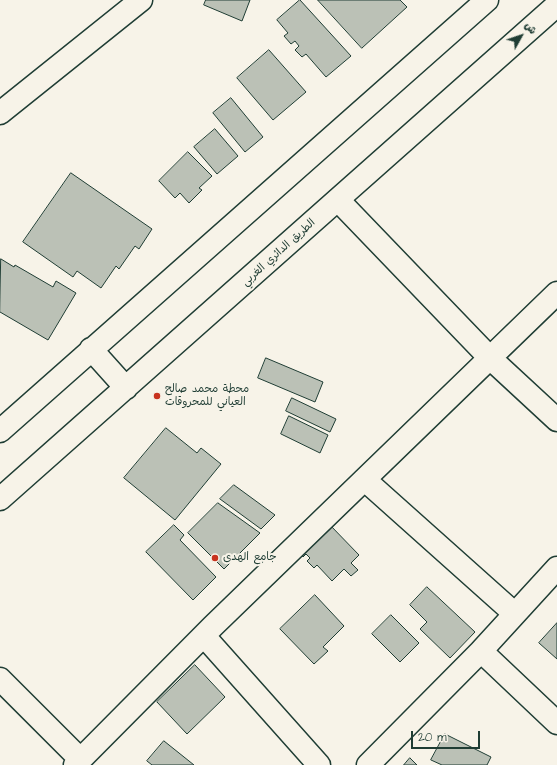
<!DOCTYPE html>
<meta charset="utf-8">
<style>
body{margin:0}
#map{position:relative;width:557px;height:765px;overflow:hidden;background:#f7f3e8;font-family:"Architects Daughter","Playpen Sans Arabic",sans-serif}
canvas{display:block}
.north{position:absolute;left:501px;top:16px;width:40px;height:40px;-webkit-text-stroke:3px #f7f3e8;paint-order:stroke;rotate:50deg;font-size:11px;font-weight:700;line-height:16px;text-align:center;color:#1f3d34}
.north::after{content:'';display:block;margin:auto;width:14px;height:18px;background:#1f3d34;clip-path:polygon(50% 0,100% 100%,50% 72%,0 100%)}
.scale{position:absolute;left:411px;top:731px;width:69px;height:18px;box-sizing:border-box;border:2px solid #1f3d34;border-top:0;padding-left:5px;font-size:12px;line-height:14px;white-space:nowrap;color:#1f3d34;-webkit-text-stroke:3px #f7f3e8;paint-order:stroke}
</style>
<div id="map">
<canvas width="557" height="765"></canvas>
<div class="north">ش</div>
<div class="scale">20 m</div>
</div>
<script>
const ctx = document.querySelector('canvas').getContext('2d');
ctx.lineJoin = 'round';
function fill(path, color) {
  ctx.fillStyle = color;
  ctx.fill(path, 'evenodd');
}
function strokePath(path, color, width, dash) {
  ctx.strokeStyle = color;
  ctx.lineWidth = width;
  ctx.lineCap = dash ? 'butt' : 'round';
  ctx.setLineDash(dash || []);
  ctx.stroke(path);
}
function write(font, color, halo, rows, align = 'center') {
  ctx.font = font + ' "Architects Daughter","Playpen Sans Arabic",sans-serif';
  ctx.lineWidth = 4;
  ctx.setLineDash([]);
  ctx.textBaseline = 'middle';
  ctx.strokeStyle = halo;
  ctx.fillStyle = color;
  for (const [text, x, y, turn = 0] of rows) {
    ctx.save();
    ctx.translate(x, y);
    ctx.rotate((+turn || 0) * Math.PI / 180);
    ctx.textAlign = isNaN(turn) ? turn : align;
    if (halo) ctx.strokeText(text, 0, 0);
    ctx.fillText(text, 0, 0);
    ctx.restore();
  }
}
const building = new Path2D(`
 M 206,0 L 250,0 L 242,21 L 204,5 Z
 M 300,0 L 351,56 L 326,77 L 306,54 L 302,57 L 295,50 L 299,46 L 295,41 L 291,44 L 284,36 L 288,33 L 277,20 Z
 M 318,0 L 400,0 L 407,7 L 362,48 Z
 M 269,50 L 306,92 L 273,120 L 237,78 Z
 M 231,98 L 263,137 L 245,152 L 213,113 Z
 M 215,129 L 238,156 L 217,174 L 194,147 Z
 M 188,152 L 212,176 L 199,188 L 202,190 L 189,203 L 180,193 L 175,198 L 159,181 Z
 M 71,173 L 152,229 L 139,249 L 135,246 L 119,269 L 116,266 L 101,288 L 77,271 L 73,277 L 23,242 Z
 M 1,259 L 14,267 L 15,265 L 53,287 L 56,281 L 76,293 L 48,340 L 0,312 Z
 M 266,358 L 323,382 L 315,402 L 258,378 Z
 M 292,398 L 336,419 L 330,432 L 286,411 Z
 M 289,416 L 328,435 L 320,453 L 281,434 Z
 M 166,428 L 197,453 L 201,448 L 221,464 L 175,520 L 124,478 Z
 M 234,485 L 275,515 L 261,529 L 220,499 Z
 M 218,503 L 260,533 L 224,569 L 188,533 Z
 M 329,524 L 359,555 L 351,563 L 358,570 L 351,576 L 344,569 L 332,581 L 317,565 L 314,568 L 307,561 L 310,558 L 306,554 L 303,557 L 300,552 Z
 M 174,525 L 184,535 L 180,540 L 216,577 L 193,600 L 146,552 Z
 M 427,587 L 475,632 L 450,658 L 420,629 L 427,622 L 410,605 Z
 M 315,595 L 344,626 L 323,647 L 328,651 L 314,664 L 280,629 Z
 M 391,615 L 419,643 L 400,662 L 372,634 Z
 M 557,623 L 557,659 L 539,643 Z
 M 195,665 L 225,697 L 187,734 L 157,702 Z
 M 445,734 L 491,757 L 487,765 L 442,765 L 431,760 Z
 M 164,741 L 194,765 L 152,765 L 147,761 Z
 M 410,758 L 417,765 L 404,765 Z`);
fill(building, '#bbc1b6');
strokePath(building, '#1f3d34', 1);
const minor = new Path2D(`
 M 0,113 L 141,0
 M 338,200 L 490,358 L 557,420
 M 365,480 L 515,614
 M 557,568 L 481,651 L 557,723
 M 204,636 L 319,765
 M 0,679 L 80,759
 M 75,765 L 213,626 L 557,293
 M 368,765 L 481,651`);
const primary = new Path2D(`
 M 91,349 L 126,388
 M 0,431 L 487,0
 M 0,499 L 557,5`);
strokePath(minor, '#1f3d34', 25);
strokePath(primary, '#1f3d34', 25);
strokePath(minor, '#f7f3e8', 22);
strokePath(primary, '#f7f3e8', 22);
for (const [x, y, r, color] of [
 [157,396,4,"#c8321e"],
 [215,558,4,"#c8321e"]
]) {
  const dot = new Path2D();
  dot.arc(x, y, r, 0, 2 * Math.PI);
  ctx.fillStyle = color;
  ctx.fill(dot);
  strokePath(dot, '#f7f3e8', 1.5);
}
write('11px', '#1f3d34', '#f7f3e8', [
 ["الطريق الدائري الغربي",279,253,-42]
]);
write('11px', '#1f3d34', '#f7f3e8', [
 ["محطة محمد صالح",165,390],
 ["العياني للمحروقات",165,403],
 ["جامع الهدى",223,558]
], 'left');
</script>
